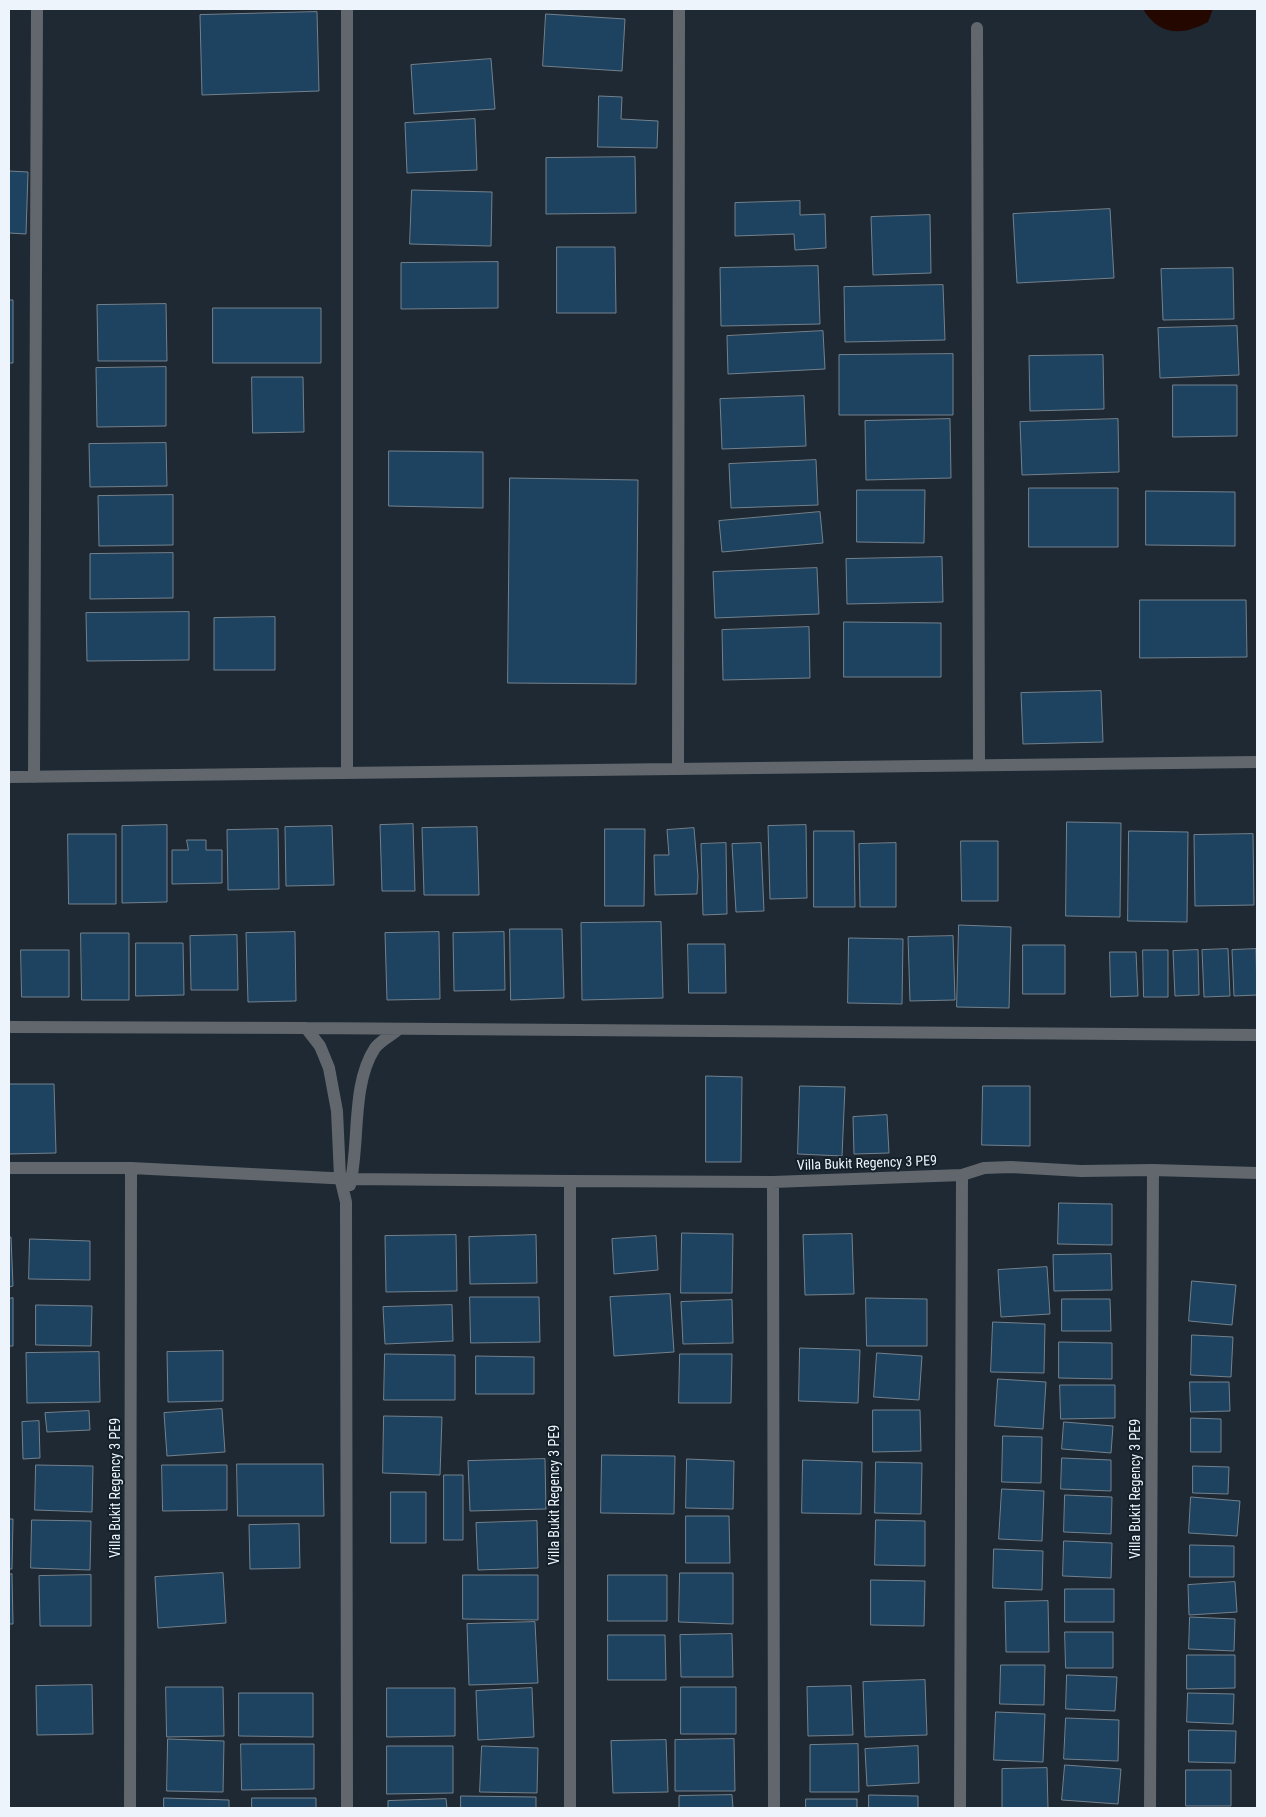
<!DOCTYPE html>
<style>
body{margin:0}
#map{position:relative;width:1266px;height:1817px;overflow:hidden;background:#1e2933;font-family:"Roboto Condensed",sans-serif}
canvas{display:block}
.frame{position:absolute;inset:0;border:10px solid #edf4fb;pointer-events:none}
</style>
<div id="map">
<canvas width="1266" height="1817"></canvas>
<div class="frame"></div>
</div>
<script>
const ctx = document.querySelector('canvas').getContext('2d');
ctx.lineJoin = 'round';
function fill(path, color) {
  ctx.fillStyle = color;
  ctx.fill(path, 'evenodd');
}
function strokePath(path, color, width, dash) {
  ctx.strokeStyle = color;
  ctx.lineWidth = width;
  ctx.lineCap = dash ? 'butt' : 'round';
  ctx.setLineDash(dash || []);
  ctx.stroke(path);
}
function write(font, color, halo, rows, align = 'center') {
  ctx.font = font + ' "Roboto Condensed",sans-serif';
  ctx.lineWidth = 4;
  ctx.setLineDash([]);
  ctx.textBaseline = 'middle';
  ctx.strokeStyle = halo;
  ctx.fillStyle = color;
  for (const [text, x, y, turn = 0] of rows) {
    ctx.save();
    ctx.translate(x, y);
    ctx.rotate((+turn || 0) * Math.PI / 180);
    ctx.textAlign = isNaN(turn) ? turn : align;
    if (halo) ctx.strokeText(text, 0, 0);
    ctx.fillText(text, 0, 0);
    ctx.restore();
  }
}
fill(new Path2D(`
 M 1143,9 L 1213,9 L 1208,22 C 1182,36 1159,36 1143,9 Z`), '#240800');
const building = new Path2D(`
 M 317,12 L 319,91 L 202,95 L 200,15 Z
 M 546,14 L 625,19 L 622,71 L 543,66 Z
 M 491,59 L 495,109 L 414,114 L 411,65 Z
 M 599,96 L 622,97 L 621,119 L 658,121 L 657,148 L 598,147 Z
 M 475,119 L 477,170 L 407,173 L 405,123 Z
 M 635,157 L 636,213 L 546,214 L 546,158 Z
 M 9,171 L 28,172 L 26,234 L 9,233 Z
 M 412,190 L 492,192 L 491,246 L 410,244 Z
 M 800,201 L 800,215 L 825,214 L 826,248 L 795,250 L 794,234 L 735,236 L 735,203 Z
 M 1110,209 L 1114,278 L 1017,283 L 1013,214 Z
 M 930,215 L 931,273 L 873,275 L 871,217 Z
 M 557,247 L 615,247 L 616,313 L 557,313 Z
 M 498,262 L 498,308 L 401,309 L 401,263 Z
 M 818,266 L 820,324 L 721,326 L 720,268 Z
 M 1233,268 L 1234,319 L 1163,320 L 1161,269 Z
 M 943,285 L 945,340 L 845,342 L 844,287 Z
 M 9,300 L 13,300 L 13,363 L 9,363 Z
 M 166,304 L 167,361 L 98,361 L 97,305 Z
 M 213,308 L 321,308 L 321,363 L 213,363 Z
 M 1237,326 L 1239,375 L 1160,378 L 1158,328 Z
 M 823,331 L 825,369 L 728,374 L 727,336 Z
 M 953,354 L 953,415 L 839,415 L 839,355 Z
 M 1103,355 L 1104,409 L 1030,411 L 1029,356 Z
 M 166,367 L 166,426 L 97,427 L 96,368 Z
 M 252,377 L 303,377 L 304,432 L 253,433 Z
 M 1173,385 L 1237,385 L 1237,436 L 1173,437 Z
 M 804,396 L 806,446 L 722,449 L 720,399 Z
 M 950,419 L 951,478 L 866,480 L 865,421 Z
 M 1118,419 L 1119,472 L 1022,475 L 1020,422 Z
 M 166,443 L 167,486 L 90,487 L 89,444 Z
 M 389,451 L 483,452 L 483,508 L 389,506 Z
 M 816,460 L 818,505 L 731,508 L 729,464 Z
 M 510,478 L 638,480 L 636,684 L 508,683 Z
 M 1029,488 L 1118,488 L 1118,547 L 1029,547 Z
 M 857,490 L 925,490 L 924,543 L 857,542 Z
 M 1146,491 L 1235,492 L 1235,546 L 1146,545 Z
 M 173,495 L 173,545 L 99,546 L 98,496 Z
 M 820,512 L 823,543 L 722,552 L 719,521 Z
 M 173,553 L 173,598 L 90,599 L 90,554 Z
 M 942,557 L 943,602 L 847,604 L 846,559 Z
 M 817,568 L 819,614 L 715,618 L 713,572 Z
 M 1140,600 L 1246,600 L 1247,657 L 1140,658 Z
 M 189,612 L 189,660 L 87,661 L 86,613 Z
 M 275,617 L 275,670 L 214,670 L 214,618 Z
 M 844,622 L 941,623 L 941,677 L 844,677 Z
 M 809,627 L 810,678 L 723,680 L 722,630 Z
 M 1101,691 L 1103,742 L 1023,744 L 1021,693 Z
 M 1067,822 L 1121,823 L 1120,917 L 1066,916 Z
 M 413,824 L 415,891 L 382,891 L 380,825 Z
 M 167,825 L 167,902 L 122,903 L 122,826 Z
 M 806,825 L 807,898 L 770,899 L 768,826 Z
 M 332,826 L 334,885 L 286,886 L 285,827 Z
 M 477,827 L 479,895 L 424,895 L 422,828 Z
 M 694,828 L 698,876 L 697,894 L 655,895 L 654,855 L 669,855 L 667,830 Z
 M 278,829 L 279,889 L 228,890 L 227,830 Z
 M 605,829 L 645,829 L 644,906 L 605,906 Z
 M 814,831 L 854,831 L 855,907 L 814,907 Z
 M 1129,831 L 1188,832 L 1187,922 L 1128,921 Z
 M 68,834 L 116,834 L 116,904 L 69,904 Z
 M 1253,834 L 1254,905 L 1195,906 L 1194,835 Z
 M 187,840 L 206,840 L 206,850 L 222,850 L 222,883 L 172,884 L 172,850 L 188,850 Z
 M 961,841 L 998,841 L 998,901 L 962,901 Z
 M 726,843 L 727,914 L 703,915 L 701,844 Z
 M 761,843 L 764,911 L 736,912 L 732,844 Z
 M 896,843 L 896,907 L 860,907 L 859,844 Z
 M 661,922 L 663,998 L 582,1000 L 581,923 Z
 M 959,925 L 1011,927 L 1009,1008 L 957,1007 Z
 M 510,929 L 562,929 L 564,998 L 511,1000 Z
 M 295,932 L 296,1001 L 248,1002 L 246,933 Z
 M 439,932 L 440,999 L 387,1000 L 385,933 Z
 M 504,932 L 505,990 L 454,991 L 453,933 Z
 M 81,933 L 129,933 L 129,1000 L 82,1000 Z
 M 237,935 L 238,990 L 191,990 L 190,936 Z
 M 953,936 L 955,1000 L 910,1001 L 908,937 Z
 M 849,938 L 903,939 L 902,1004 L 848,1003 Z
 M 136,943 L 183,943 L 184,995 L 136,996 Z
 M 688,944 L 725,944 L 726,993 L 689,993 Z
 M 1023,945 L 1065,945 L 1065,994 L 1023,994 Z
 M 1228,949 L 1230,996 L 1204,997 L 1202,950 Z
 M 1256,949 L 1257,995 L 1234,996 L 1232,950 Z
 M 21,950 L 69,950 L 69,997 L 22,997 Z
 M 1143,950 L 1168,950 L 1168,997 L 1144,997 Z
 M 1198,950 L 1199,995 L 1175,996 L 1173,951 Z
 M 1110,952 L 1136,952 L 1138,996 L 1111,997 Z
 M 706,1076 L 742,1077 L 741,1162 L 706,1162 Z
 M 9,1084 L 54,1084 L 56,1153 L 9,1154 Z
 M 800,1086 L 845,1087 L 842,1156 L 798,1154 Z
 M 983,1086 L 1030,1086 L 1030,1146 L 982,1145 Z
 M 887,1115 L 889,1153 L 854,1154 L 853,1117 Z
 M 1059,1203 L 1112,1204 L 1112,1245 L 1058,1244 Z
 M 682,1233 L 733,1234 L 732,1293 L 681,1293 Z
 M 852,1234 L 854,1294 L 805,1295 L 803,1235 Z
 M 456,1235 L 457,1291 L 386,1292 L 385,1236 Z
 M 536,1235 L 537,1283 L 470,1284 L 469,1237 Z
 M 656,1236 L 658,1270 L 614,1274 L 612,1239 Z
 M 9,1237 L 11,1237 L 13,1286 L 9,1287 Z
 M 30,1239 L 90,1241 L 90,1280 L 29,1279 Z
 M 1111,1254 L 1112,1290 L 1054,1291 L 1053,1255 Z
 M 1047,1267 L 1050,1314 L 1001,1317 L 998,1270 Z
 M 1192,1281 L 1236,1285 L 1232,1325 L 1189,1321 Z
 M 670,1294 L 674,1352 L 614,1356 L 610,1297 Z
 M 470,1297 L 539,1297 L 540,1342 L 471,1343 Z
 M 13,1298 L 13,1346 L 9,1346 L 9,1299 Z
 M 866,1298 L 927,1299 L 927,1346 L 867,1346 Z
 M 1062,1299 L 1110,1299 L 1111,1331 L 1062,1331 Z
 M 732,1300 L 733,1343 L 683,1344 L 681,1302 Z
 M 36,1305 L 92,1306 L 91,1346 L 36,1345 Z
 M 452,1305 L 453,1341 L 385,1344 L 383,1307 Z
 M 993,1322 L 1045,1324 L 1044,1373 L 991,1372 Z
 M 1192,1335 L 1233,1337 L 1231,1377 L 1191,1375 Z
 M 1059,1342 L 1112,1343 L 1112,1379 L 1059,1378 Z
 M 800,1348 L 860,1350 L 858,1403 L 799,1401 Z
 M 223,1351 L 223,1401 L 168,1402 L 167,1352 Z
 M 99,1352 L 100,1402 L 27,1403 L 26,1353 Z
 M 877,1353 L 922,1356 L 919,1400 L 874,1397 Z
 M 385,1354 L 455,1355 L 455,1400 L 384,1400 Z
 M 680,1354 L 732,1354 L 731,1403 L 679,1403 Z
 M 476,1356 L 534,1357 L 534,1394 L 476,1394 Z
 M 998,1379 L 1046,1382 L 1043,1429 L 995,1426 Z
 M 1190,1382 L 1229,1382 L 1230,1411 L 1191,1412 Z
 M 1060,1385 L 1115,1385 L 1115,1418 L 1061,1419 Z
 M 222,1409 L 225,1452 L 167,1456 L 164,1413 Z
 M 873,1410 L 920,1410 L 921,1451 L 873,1452 Z
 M 89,1411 L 90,1430 L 47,1432 L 45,1413 Z
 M 384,1416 L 442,1417 L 440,1475 L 383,1473 Z
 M 1191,1418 L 1221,1419 L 1221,1452 L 1191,1452 Z
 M 39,1421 L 40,1458 L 23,1459 L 22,1422 Z
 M 1064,1422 L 1113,1426 L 1111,1453 L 1062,1449 Z
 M 1003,1436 L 1042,1437 L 1041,1483 L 1002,1482 Z
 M 602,1455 L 675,1456 L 674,1514 L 601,1513 Z
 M 1062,1458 L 1111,1460 L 1111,1491 L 1061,1489 Z
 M 545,1459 L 546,1509 L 470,1511 L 468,1461 Z
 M 687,1459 L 734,1461 L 733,1509 L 686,1508 Z
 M 803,1460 L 862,1462 L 861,1514 L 802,1513 Z
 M 876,1462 L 922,1463 L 921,1514 L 875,1513 Z
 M 237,1464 L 323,1464 L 324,1516 L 238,1516 Z
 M 36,1465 L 93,1466 L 92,1512 L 35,1510 Z
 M 162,1465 L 227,1465 L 227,1510 L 163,1511 Z
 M 1193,1466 L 1229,1467 L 1228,1494 L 1193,1493 Z
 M 444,1475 L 463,1475 L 463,1540 L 444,1540 Z
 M 1002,1489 L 1044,1491 L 1042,1541 L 999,1539 Z
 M 391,1492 L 426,1492 L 426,1543 L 391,1543 Z
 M 1065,1495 L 1112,1497 L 1111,1534 L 1064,1532 Z
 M 1191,1497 L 1240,1501 L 1237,1536 L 1189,1533 Z
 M 686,1516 L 729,1516 L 730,1563 L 686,1563 Z
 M 9,1519 L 13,1519 L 12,1569 L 9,1569 Z
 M 32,1520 L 91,1521 L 90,1570 L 31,1568 Z
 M 876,1520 L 925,1521 L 925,1566 L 875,1565 Z
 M 537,1521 L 538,1568 L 478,1570 L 476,1523 Z
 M 299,1524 L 300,1568 L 250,1569 L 249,1525 Z
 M 1064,1541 L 1112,1543 L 1111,1578 L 1063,1576 Z
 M 1190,1545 L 1234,1546 L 1234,1577 L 1190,1577 Z
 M 994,1549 L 1043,1551 L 1042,1590 L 993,1588 Z
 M 223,1573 L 226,1623 L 158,1628 L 155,1577 Z
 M 680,1573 L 733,1573 L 733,1624 L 679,1622 Z
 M 12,1574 L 13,1624 L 9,1624 L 9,1575 Z
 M 91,1575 L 91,1626 L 40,1626 L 39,1576 Z
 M 463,1575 L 538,1575 L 538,1620 L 463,1619 Z
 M 608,1575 L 667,1575 L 667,1621 L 608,1621 Z
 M 871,1580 L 925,1581 L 924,1626 L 871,1625 Z
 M 1235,1582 L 1237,1612 L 1189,1615 L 1188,1585 Z
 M 1065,1589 L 1114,1589 L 1114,1622 L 1065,1622 Z
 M 1048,1601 L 1049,1652 L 1006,1652 L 1005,1602 Z
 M 1190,1617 L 1235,1619 L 1234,1651 L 1189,1649 Z
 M 535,1622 L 538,1683 L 469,1685 L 467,1624 Z
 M 1065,1632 L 1113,1632 L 1113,1668 L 1066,1668 Z
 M 732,1634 L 733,1677 L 681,1677 L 680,1635 Z
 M 608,1635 L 665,1635 L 666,1680 L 608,1680 Z
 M 1187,1655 L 1235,1655 L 1235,1688 L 1187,1689 Z
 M 1001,1665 L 1045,1665 L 1044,1705 L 1000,1704 Z
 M 1067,1675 L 1117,1677 L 1115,1711 L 1066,1709 Z
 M 925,1680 L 927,1735 L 865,1737 L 863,1682 Z
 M 92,1685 L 93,1734 L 37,1735 L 36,1686 Z
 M 851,1686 L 853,1735 L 808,1736 L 807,1687 Z
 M 166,1687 L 223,1687 L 224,1736 L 167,1737 Z
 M 681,1687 L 736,1687 L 736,1734 L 681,1734 Z
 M 387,1688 L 455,1688 L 455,1736 L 387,1737 Z
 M 532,1688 L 534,1737 L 478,1740 L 476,1691 Z
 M 239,1693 L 313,1693 L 313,1737 L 239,1736 Z
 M 1188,1693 L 1234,1694 L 1233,1724 L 1187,1722 Z
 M 996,1712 L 1045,1714 L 1043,1762 L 994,1760 Z
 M 1066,1718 L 1119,1720 L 1118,1761 L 1064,1759 Z
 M 1189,1730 L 1236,1731 L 1235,1763 L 1189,1762 Z
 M 168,1739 L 224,1741 L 223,1792 L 167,1791 Z
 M 734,1739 L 735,1791 L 675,1791 L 675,1740 Z
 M 666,1740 L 668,1792 L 613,1793 L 611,1741 Z
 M 241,1744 L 314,1744 L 314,1789 L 242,1790 Z
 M 858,1744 L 859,1792 L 810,1792 L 810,1745 Z
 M 387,1746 L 453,1746 L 453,1793 L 387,1794 Z
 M 482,1746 L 538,1748 L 537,1793 L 480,1792 Z
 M 918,1746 L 919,1783 L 867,1786 L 865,1749 Z
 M 1065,1765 L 1121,1769 L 1118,1804 L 1062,1800 Z
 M 1047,1768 L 1048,1808 L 1002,1808 L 1002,1769 Z
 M 1186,1770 L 1231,1770 L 1231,1806 L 1186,1806 Z
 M 732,1795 L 733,1808 L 679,1808 L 679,1796 Z
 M 869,1795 L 918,1796 L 918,1808 L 869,1808 Z
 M 461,1796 L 536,1797 L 536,1808 L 461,1808 Z
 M 164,1798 L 229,1800 L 229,1808 L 164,1808 Z
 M 252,1798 L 316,1798 L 316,1808 L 252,1808 Z
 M 446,1799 L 447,1808 L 388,1808 L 388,1801 Z
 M 806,1799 L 857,1799 L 857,1808 L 806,1808 Z`);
fill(building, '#1e4360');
strokePath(building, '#73818d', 1);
strokePath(new Path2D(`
 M 347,9 L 347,773
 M 977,28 L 979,765
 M 678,769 L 679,9
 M 9,777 L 1257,762
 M 34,777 L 37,9
 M 9,1027 L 306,1028 L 1257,1035
 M 306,1028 L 320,1046 L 329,1068 L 337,1111 L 340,1177 L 346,1202 L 347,1808
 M 9,1168 L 131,1168 L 351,1179 L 570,1181 L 773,1182 L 962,1175 L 984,1168 L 1011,1167 L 1081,1171 L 1153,1170 L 1257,1173
 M 570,1181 L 570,1808
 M 773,1182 L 774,1808
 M 350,1185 C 360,1144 351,1084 375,1048 C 380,1041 392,1035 399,1029
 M 130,1808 L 131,1168
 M 960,1808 L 962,1175
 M 1150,1808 L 1153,1170`), '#61676d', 12);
write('14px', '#edf4fb', '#142029', [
 ["Villa Bukit Regency 3 PE9",867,1164,-2],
 ["Villa Bukit Regency 3 PE9",116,1488,-90],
 ["Villa Bukit Regency 3 PE9",1136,1489,-90],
 ["Villa Bukit Regency 3 PE9",555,1495,-90]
]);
</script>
